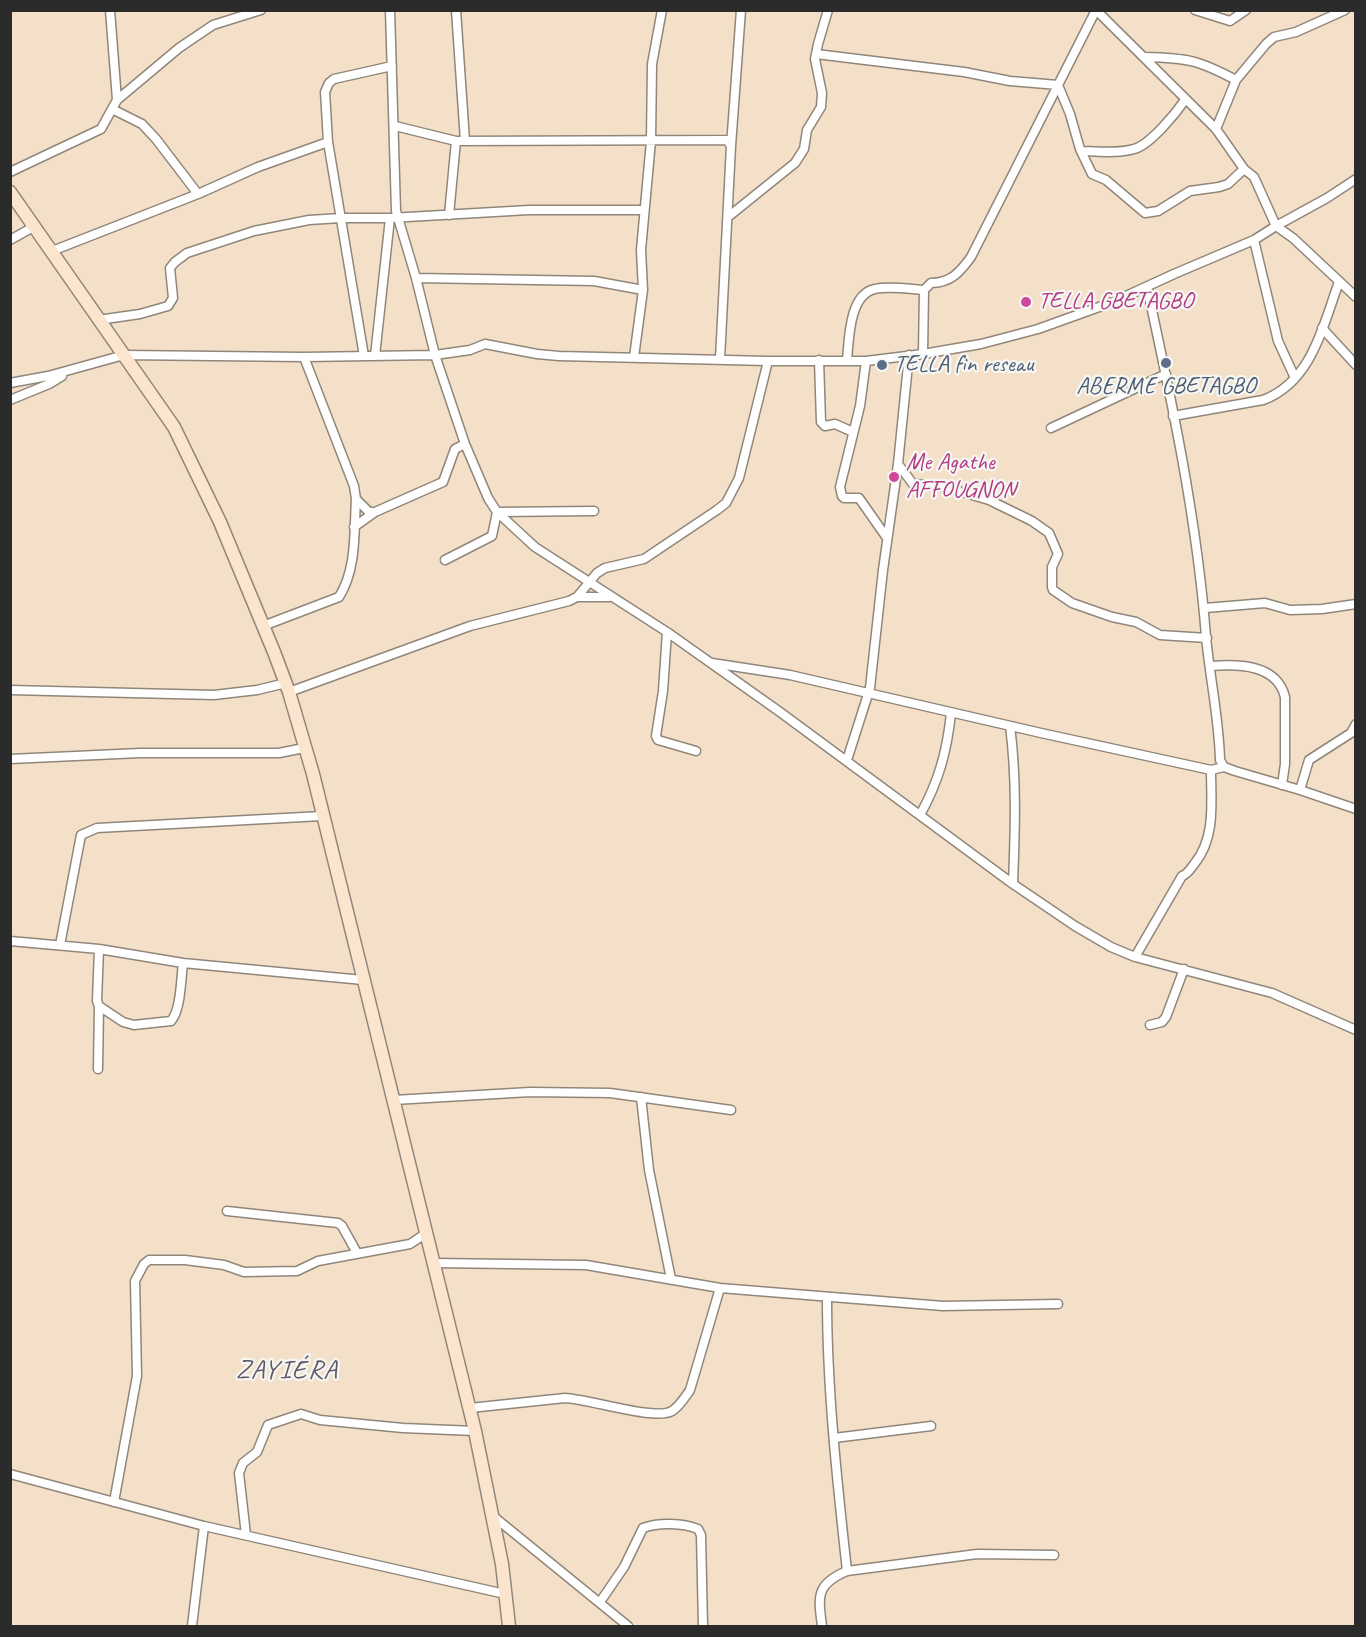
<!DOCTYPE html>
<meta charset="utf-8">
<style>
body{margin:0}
#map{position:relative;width:1366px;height:1637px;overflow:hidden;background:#f4e0c8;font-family:Caveat,sans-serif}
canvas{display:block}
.frame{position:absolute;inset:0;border:12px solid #2b2b2b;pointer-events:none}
</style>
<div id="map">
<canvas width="1366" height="1637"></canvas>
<div class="frame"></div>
</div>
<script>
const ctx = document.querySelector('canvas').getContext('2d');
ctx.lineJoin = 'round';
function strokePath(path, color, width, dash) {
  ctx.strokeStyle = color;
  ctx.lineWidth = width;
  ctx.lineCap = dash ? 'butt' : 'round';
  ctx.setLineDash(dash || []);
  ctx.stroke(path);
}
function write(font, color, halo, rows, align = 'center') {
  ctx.font = font + ' Caveat,sans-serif';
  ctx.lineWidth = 4.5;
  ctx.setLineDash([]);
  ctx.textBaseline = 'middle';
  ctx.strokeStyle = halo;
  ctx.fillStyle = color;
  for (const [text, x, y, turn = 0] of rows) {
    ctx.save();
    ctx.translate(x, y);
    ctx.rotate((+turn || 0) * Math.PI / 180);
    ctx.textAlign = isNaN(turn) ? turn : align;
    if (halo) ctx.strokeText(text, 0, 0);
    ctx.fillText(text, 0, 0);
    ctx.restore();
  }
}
const minor = new Path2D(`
 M 110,10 L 117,100
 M 390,10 L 396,211 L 416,278 L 435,355 L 465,444 L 488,498 L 497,512 L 535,547 L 667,632 L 780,712 L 1013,884 L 1075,926 L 1111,947 L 1135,957 L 1272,993 L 1356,1030
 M 456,10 L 465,141
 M 1096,10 L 1216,129 L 1244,169 L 1254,177 L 1276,226 L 1293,238 L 1356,297
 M 1195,10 L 1230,21 L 1246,10
 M 816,54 L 964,72 L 1010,81 L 1058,85 L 1070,114 L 1080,149 L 1092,174 L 1106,180 L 1145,213 L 1158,211 L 1190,191 L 1219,187 L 1228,184 L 1244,169
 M 1145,57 C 1188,58 1198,60 1236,80
 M 112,109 L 142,124 L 156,139 L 198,194
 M 395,126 L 456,141 L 727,140 L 731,146 L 720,359
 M 1216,129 L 1236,80 L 1266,44 L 1274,37 L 1296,32 L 1345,10
 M 731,146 L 741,10
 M 1081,151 C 1097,151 1118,154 1134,149 C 1150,145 1176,113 1185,100
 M 10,172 L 101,129 L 117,100 L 179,48 L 213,25 L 261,10
 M 449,215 L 456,141
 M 728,217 L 795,163 L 804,149 L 807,130 L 821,107 L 822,93 L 815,59 L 818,44 L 828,10
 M 10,240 L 35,226
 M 1254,240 L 1278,341 L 1295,378
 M 52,251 L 198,194 L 258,167 L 328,142
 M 416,278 L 594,281 L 643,290
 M 1147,287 C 1172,402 1197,519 1206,637 C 1210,678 1219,719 1220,760 L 1224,767 L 1235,771 L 1300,790 L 1356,809
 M 98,320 L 140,314 L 168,306 L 173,298 L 170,268 L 175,262 L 187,253 L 254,231 L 309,220 L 341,218 L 390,218 L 529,210 L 644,210
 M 1322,328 L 1356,365
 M 923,354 L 924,290 L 931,283 C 951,283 960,272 971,257 L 1096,10
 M 364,356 L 328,142 L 325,92 L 329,83 L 334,79 L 392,66
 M 375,356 L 390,218
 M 634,357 L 643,290 L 641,250 L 651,141 L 652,64 L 662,10
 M 819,360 L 821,422 L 825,426 L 835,424 L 853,432
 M 847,360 C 849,340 849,294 875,289 C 888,286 910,289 924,290
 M 866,361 L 860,406 L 840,487 L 842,496 L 844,498 L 859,498 L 887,538
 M 10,383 L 48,376 L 124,355 L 304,357 L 435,355 L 470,350 L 485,344 L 537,354 L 559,356 L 768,361 L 866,361 L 923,354 L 981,344 L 1038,329 L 1113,302 L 1174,274 L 1254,240 L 1276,226 L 1327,198 L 1356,179
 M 10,400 L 49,384 L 62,376
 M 1173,416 L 1263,400 C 1312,382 1323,325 1339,282
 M 1051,428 L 1166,374
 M 898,464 L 913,484 L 945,487 L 989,500 L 1032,521 L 1049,533 L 1058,554 L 1052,567 L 1052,587 L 1053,590 L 1072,603 L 1112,617 L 1136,622 L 1160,635 L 1207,638
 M 356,499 L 369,512 L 375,512
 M 354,527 L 375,512 L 443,482 L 455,449 L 465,444
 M 445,560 L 492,536 L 497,512 L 594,511
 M 577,597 L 609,597
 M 1205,608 L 1265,603 L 1290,610 L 1322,609 L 1356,604
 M 263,626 L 339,597 C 357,569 354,530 356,499 L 354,486 L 304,357
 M 667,632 L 663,691 L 656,736 L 658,740 L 696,751
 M 712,663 L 790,675 L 1041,733 L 1211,770 L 1224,767
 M 1211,666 C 1238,664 1277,664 1285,697 L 1285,764 L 1282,785
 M 10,690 L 214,695 L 257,690 L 286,683
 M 289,692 L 470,626 L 569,601 L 577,597 L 597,573 L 605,568 L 644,559 L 717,510 L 726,503 L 739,478 L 768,361
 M 1010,726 C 1017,779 1015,831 1013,884
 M 10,759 L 140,753 L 279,753 L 304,748
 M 847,760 L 870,688 L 883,570 L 898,464 L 909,355
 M 1300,790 L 1309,760 L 1351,733 L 1356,724
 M 920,815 C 939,781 947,751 951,713
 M 10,941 L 99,949 L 183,963 L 363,980
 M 60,945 L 81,835 L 97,828 L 322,816
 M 1135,957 L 1182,876 C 1188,874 1191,868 1195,863 C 1216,837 1211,801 1211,770
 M 99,1006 L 123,1022 L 134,1025 L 171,1021 C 181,1010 181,978 183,963
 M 1150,1025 L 1162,1022 L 1166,1017 L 1184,969
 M 98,1069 L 99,1006 L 97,1001 L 99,949
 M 641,1097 L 649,1170 L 671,1279
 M 394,1100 L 530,1092 L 610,1093 L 731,1110
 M 227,1211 L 338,1223 L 342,1226 L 357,1253
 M 434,1263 L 586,1265 L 720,1288 L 943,1306 L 1058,1304
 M 827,1298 C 827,1389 837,1480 847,1571
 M 470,1408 L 565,1398 C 589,1399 655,1421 672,1411 C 680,1406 685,1397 690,1390 L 720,1288
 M 834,1438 L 931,1426
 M 10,1474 L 204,1526 L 505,1594
 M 114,1502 L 137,1376 L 135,1281 L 144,1264 L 149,1260 L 185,1260 L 224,1265 L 244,1272 L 297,1271 L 318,1261 L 410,1244 L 425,1234
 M 493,1516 L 628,1626
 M 246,1535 L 239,1473 L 243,1463 L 257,1452 L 268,1425 L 301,1414 L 320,1420 L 403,1428 L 475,1431
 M 600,1602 L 624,1567 L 643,1528 C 659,1522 683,1523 698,1529 L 701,1535 L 703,1626
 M 192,1626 L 204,1526
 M 822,1626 C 818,1596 816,1584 847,1571 L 977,1554 L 1054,1555`);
const secondary = new Path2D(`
 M 10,192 L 174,427 L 220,522 L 274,652 L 289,692 L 313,774 L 475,1431 L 502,1564 L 509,1626`);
strokePath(minor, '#90867a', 11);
strokePath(secondary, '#90867a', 15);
strokePath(minor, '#fff', 8);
strokePath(secondary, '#fce5cf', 12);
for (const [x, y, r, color] of [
 [1026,302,6,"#d1479c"],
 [1166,363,6,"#5c6f8a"],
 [882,365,6,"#5c6f8a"],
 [894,477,6,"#d1479c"]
]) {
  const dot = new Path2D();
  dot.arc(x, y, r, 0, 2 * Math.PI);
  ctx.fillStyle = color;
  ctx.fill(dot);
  strokePath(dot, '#f6f6f2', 2);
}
write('24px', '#b23c85', '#f6f6f2', [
 ["TELLA GBETAGBO",1038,302],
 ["Me Agathe",906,463],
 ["AFFOUGNON",906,491]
], 'left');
write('24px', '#4e5e75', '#f6f6f2', [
 ["TELLA fin reseau",894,365],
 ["ABERME GBETAGBO",1166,387,"center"]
], 'left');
ctx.letterSpacing = '1.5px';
write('27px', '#61596a', '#f6f6f2', [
 ["ZAYIÉRA",287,1371]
]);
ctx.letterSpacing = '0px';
</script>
